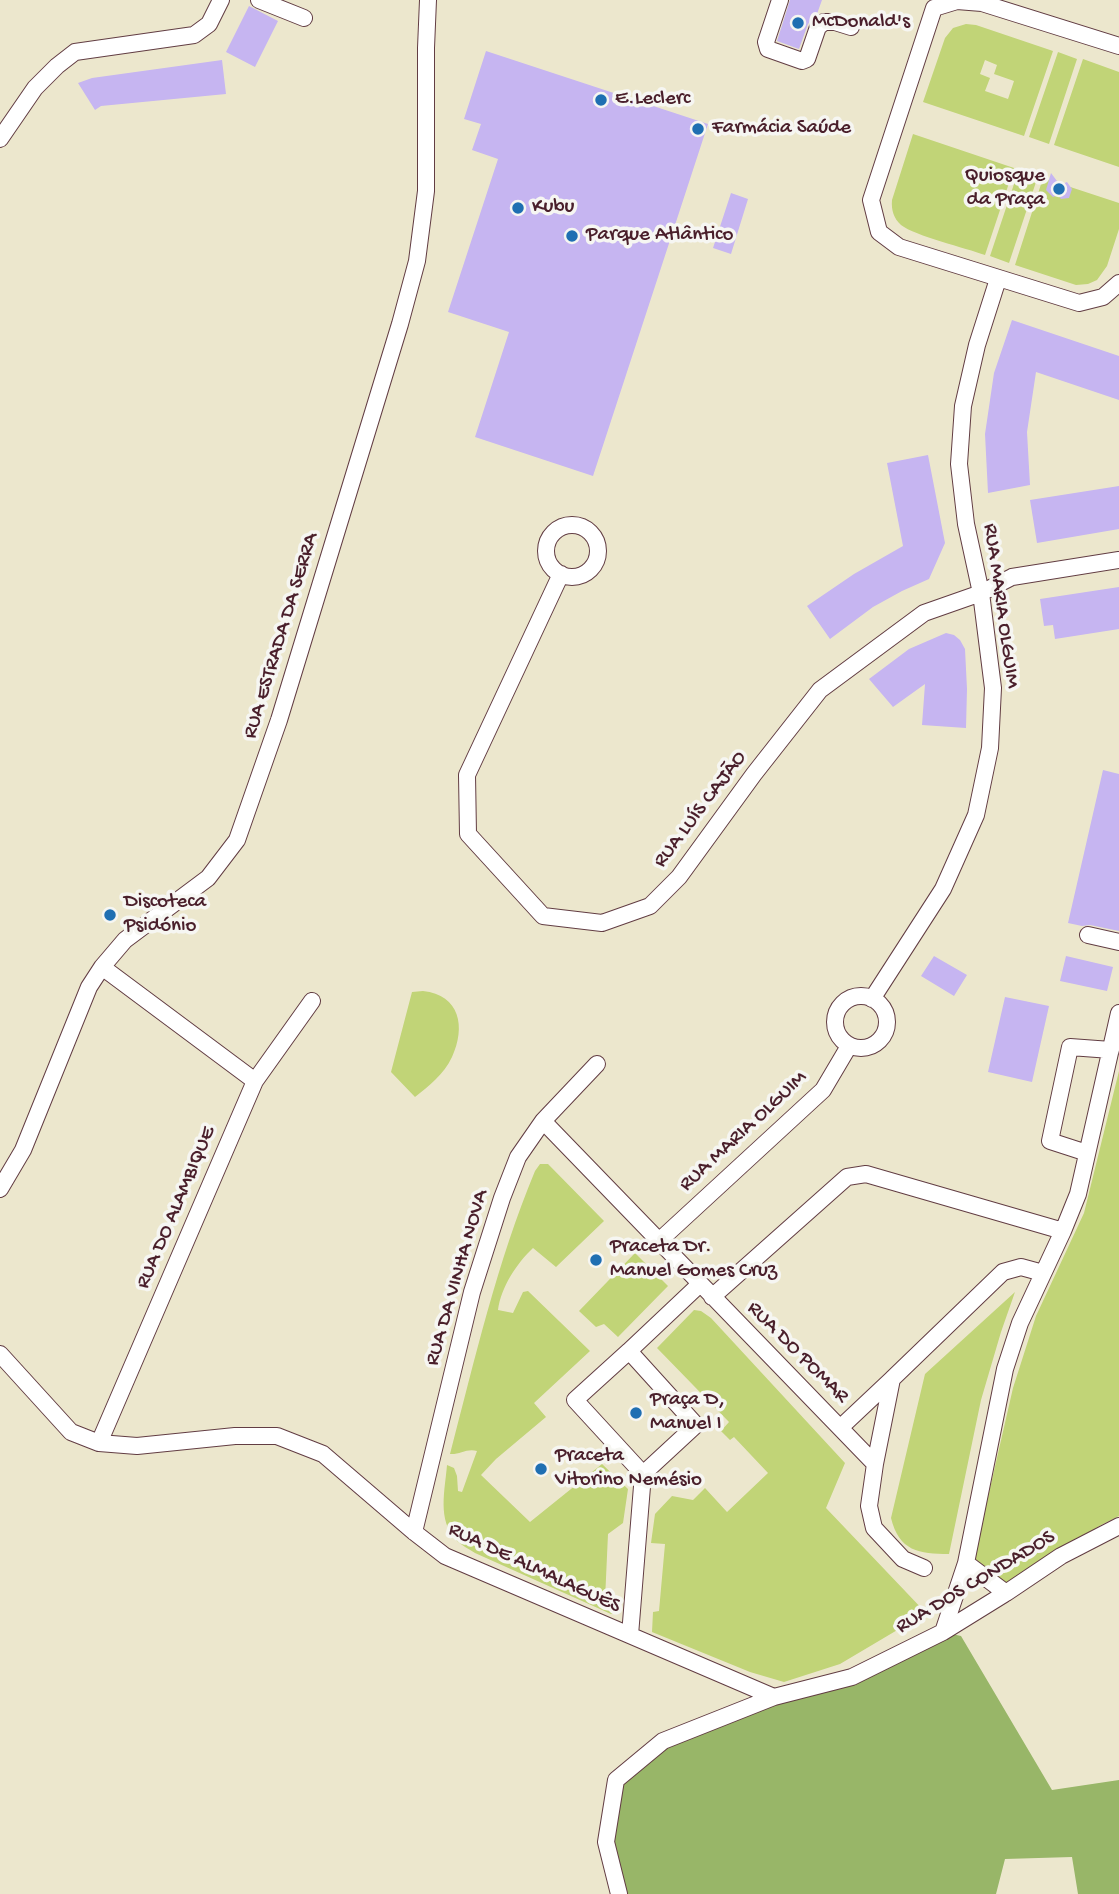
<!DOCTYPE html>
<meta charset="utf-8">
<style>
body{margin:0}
canvas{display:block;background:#ece7cd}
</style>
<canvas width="1119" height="1894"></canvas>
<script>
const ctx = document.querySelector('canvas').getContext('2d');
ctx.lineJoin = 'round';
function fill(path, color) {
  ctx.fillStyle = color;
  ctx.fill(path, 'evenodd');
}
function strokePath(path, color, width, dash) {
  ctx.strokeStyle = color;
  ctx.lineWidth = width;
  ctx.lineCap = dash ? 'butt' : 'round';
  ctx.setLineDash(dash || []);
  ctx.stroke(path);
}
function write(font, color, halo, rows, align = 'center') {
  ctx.font = font + ' "Gochi Hand",sans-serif';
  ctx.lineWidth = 7;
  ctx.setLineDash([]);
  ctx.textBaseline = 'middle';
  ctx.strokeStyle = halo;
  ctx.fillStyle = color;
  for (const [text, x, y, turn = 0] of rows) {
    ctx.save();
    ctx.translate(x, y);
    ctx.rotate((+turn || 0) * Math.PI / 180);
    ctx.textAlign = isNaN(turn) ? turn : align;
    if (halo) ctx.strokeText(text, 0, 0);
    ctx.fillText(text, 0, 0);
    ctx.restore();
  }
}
fill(new Path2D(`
 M 966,24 L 976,25 L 1053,51 L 1024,136 L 923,102 L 945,38 L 953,28 ZM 985,60 L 997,65 L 994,74 L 1014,81 L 1008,99 L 985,91 L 990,78 L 980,74 Z
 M 1058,52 L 1077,59 L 1049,144 L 1029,137 Z
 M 1083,59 L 1119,72 L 1119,167 L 1054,145 Z
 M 913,134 L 1014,168 L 985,255 C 966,248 915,236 901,225 C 894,219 891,210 892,200 Z
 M 1019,169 L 1038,176 L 1009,263 L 990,256 Z
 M 1043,178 L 1119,203 L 1119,229 L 1107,266 L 1097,280 L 1088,284 L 1076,285 L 1015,265 Z
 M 423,991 C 460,995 466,1027 452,1057 C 444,1074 429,1086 415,1097 L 391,1072 L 412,992 Z
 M 1119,1071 L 1119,1516 L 1101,1525 L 1007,1584 L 974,1558 L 1013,1388 L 1036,1316 L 1084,1213 Z
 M 540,1164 L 548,1164 L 604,1221 L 556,1267 L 533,1248 C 517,1263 501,1287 498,1310 L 513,1313 L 523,1292 L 528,1291 L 590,1351 L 534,1403 L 546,1417 L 496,1459 L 481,1475 L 530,1522 L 602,1464 L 628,1489 L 623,1523 L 608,1534 L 605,1600 L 616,1602 L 616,1611 L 614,1613 L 611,1614 L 475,1553 C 469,1549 461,1545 456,1540 C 437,1520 445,1490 447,1465 L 454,1468 L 457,1476 L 458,1491 L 462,1492 L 477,1451 C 467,1448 459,1455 450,1454 C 475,1359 497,1262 535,1171 Z
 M 635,1253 L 668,1286 L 618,1337 L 604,1324 L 596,1327 L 579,1311 Z
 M 1015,1292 L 1001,1332 L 981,1400 L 949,1554 C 919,1554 899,1551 891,1518 L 925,1374 Z
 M 694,1310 L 701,1311 L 711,1318 L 845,1463 L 826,1508 L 926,1613 L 840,1664 L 784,1682 L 750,1672 L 652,1632 L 653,1612 L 659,1611 L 665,1544 L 651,1543 L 655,1514 L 672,1496 L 693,1500 L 705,1488 L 727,1512 L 768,1473 L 734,1437 L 730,1440 L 721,1431 L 729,1422 L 657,1348 Z`), '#c1d477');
fill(new Path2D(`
 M 943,1632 L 961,1636 L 1052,1790 L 1119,1780 L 1119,1894 L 1078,1894 L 1072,1857 L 1005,1859 L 996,1894 L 619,1894 L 606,1842 L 616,1780 L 663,1741 L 852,1677 Z`), '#98b668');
fill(new Path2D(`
 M 790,0 L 822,0 L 817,14 L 808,24 L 799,49 L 777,41 Z
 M 249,6 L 278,21 L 255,67 L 226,52 Z
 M 486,51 L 708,124 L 593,476 L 475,437 L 509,332 L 448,312 L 498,159 L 472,150 L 481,124 L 464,119 Z
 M 222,60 L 226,94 L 101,106 L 95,110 L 78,83 L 92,78 Z
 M 1051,173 L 1060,185 L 1067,182 L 1072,189 L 1069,198 L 1061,199 L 1058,195 L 1053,197 L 1046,190 Z
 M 731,193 L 748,199 L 731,254 L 713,248 Z
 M 1012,320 L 1119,356 L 1119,400 L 1036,372 L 1027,432 L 1030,485 L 988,493 L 985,434 L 994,373 Z
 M 928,455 L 945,543 L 929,579 L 902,591 L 873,607 L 830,639 L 807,606 L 854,574 L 903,546 L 887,463 Z
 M 1119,486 L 1119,529 L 1037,543 L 1030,500 Z
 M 1119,587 L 1119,629 L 1055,639 L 1053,625 L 1044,626 L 1040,599 Z
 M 946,633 L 954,635 L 960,640 L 965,649 L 967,689 L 966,728 L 922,725 L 925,684 L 893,707 L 869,679 L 909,649 Z
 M 1103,770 L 1119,774 L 1119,931 L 1090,925 L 1082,926 L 1068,923 Z
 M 934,956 L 967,975 L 954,996 L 921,976 Z
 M 1066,956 L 1113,967 L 1107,991 L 1060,981 Z
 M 1005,997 L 1049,1006 L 1032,1082 L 988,1072 Z`), '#c6b5f1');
const minor = new Path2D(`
 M 259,0 L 304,18
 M 780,0 L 766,42 L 768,49 L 802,61 L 807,59 L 818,27 L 824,22 L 835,22 L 851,27
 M 934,8 L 871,200 L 879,232 L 899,247 L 1079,303 L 1103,297 L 1119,283
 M 934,8 L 957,1 L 982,3 L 1119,46
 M 0,139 L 35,88 L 57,66 L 75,52 L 194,35 L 209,24 L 221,0
 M546 551a26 26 0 1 1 52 0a26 26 0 1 1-52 0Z
 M 561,574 L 467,775 L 468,834 L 543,916 L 602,923 L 650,906 L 679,877 L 754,774 L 820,690 L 924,613 L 981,593 L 1012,577 L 1119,560
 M 1088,935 L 1119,942
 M 102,967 L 255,1081
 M835 1022a26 26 0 1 1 52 0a26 26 0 1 1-52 0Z
 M 872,999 L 943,889 L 976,815 L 990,748 L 993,688 L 981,593 L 966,524 L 959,464 L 963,406 L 977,345 L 998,279
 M 543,1121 L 875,1464
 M 1087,1153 L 1050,1141 L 1070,1047 L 1111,1050
 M 0,1189 L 23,1150 L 89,987 L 102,967 L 125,940 L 208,878 L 237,840 L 279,720 L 400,324 L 417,261 L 426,191 L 426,48 L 428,0
 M 659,1241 L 823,1090 L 849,1046
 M 712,1297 L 847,1177 L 866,1174 L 1063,1231
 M 629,1351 L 696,1425 L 643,1474 L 575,1400 Z
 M 629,1351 L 700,1284
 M 0,1354 L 71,1432 L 99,1443 L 137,1446 L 235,1436 L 277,1436 L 323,1454 L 414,1532 L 445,1556 L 774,1697
 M 841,1427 L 892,1379
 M 99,1443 L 255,1081 L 312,1001
 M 414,1532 L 472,1292 L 502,1198 L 518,1157 L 543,1121 L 597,1064
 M 966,1563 L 1005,1369 L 1020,1323 L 1063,1231 L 1078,1194 L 1119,1013
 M 924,1568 L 903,1559 L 874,1528 L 869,1506 L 875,1464 L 892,1379 L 1003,1272 L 1021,1267 L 1043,1273
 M 943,1632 L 966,1563 L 1006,1593
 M 630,1635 L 643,1474
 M 619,1894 L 606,1842 L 616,1780 L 663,1741 L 774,1697 L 852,1677 L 943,1632 L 1006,1593 L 1061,1556 L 1119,1526`);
strokePath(minor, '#623d43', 18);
strokePath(minor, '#fff', 16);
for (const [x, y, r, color] of [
 [798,23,7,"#1f6fb2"],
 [601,100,7,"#1f6fb2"],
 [698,129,7,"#1f6fb2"],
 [1059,189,7,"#1f6fb2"],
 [518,208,7,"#1f6fb2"],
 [572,236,7,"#1f6fb2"],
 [110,915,7,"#1f6fb2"],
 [596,1260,7,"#1f6fb2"],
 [636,1413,7,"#1f6fb2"],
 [541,1469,7,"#1f6fb2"]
]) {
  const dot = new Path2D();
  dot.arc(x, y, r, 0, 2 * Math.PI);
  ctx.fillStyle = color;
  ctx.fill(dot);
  strokePath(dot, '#f6f6f2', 2.5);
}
write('21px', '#4a1f2b', '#f6f6f2', [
 ["McDonald's",812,23],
 ["E.Leclerc",615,100],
 ["Farmácia Saúde",712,129],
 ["Quiosque",1045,177,"right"],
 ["da Praça",1045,201,"right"],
 ["Kubu",532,208],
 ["Parque Atlântico",586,236],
 ["Discoteca",124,903],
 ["Psidónio",124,927],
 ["Praceta Dr.",610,1248],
 ["Manuel Gomes Cruz",610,1272],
 ["Praça D,",650,1401],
 ["Manuel I",650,1425],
 ["Praceta",555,1457],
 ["Vitorino Nemésio",555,1481]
], 'left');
write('21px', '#4a1f2b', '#f6f6f2', [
 ["RUA MARIA OLGUIM",1000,606,82],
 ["RUA ESTRADA DA SERRA",282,636,-73],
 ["RUA LUÍS CAJÃO",701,810,-53],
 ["RUA MARIA OLGUIM",744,1132,-43],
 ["RUA DO ALAMBIQUE",177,1208,-67],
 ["RUA DA VINHA NOVA",458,1278,-74],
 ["RUA DO POMAR",797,1353,45],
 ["RUA DE ALMALAGUÊS",534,1569,25],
 ["RUA DOS CONDADOS",976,1583,-31]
]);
</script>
